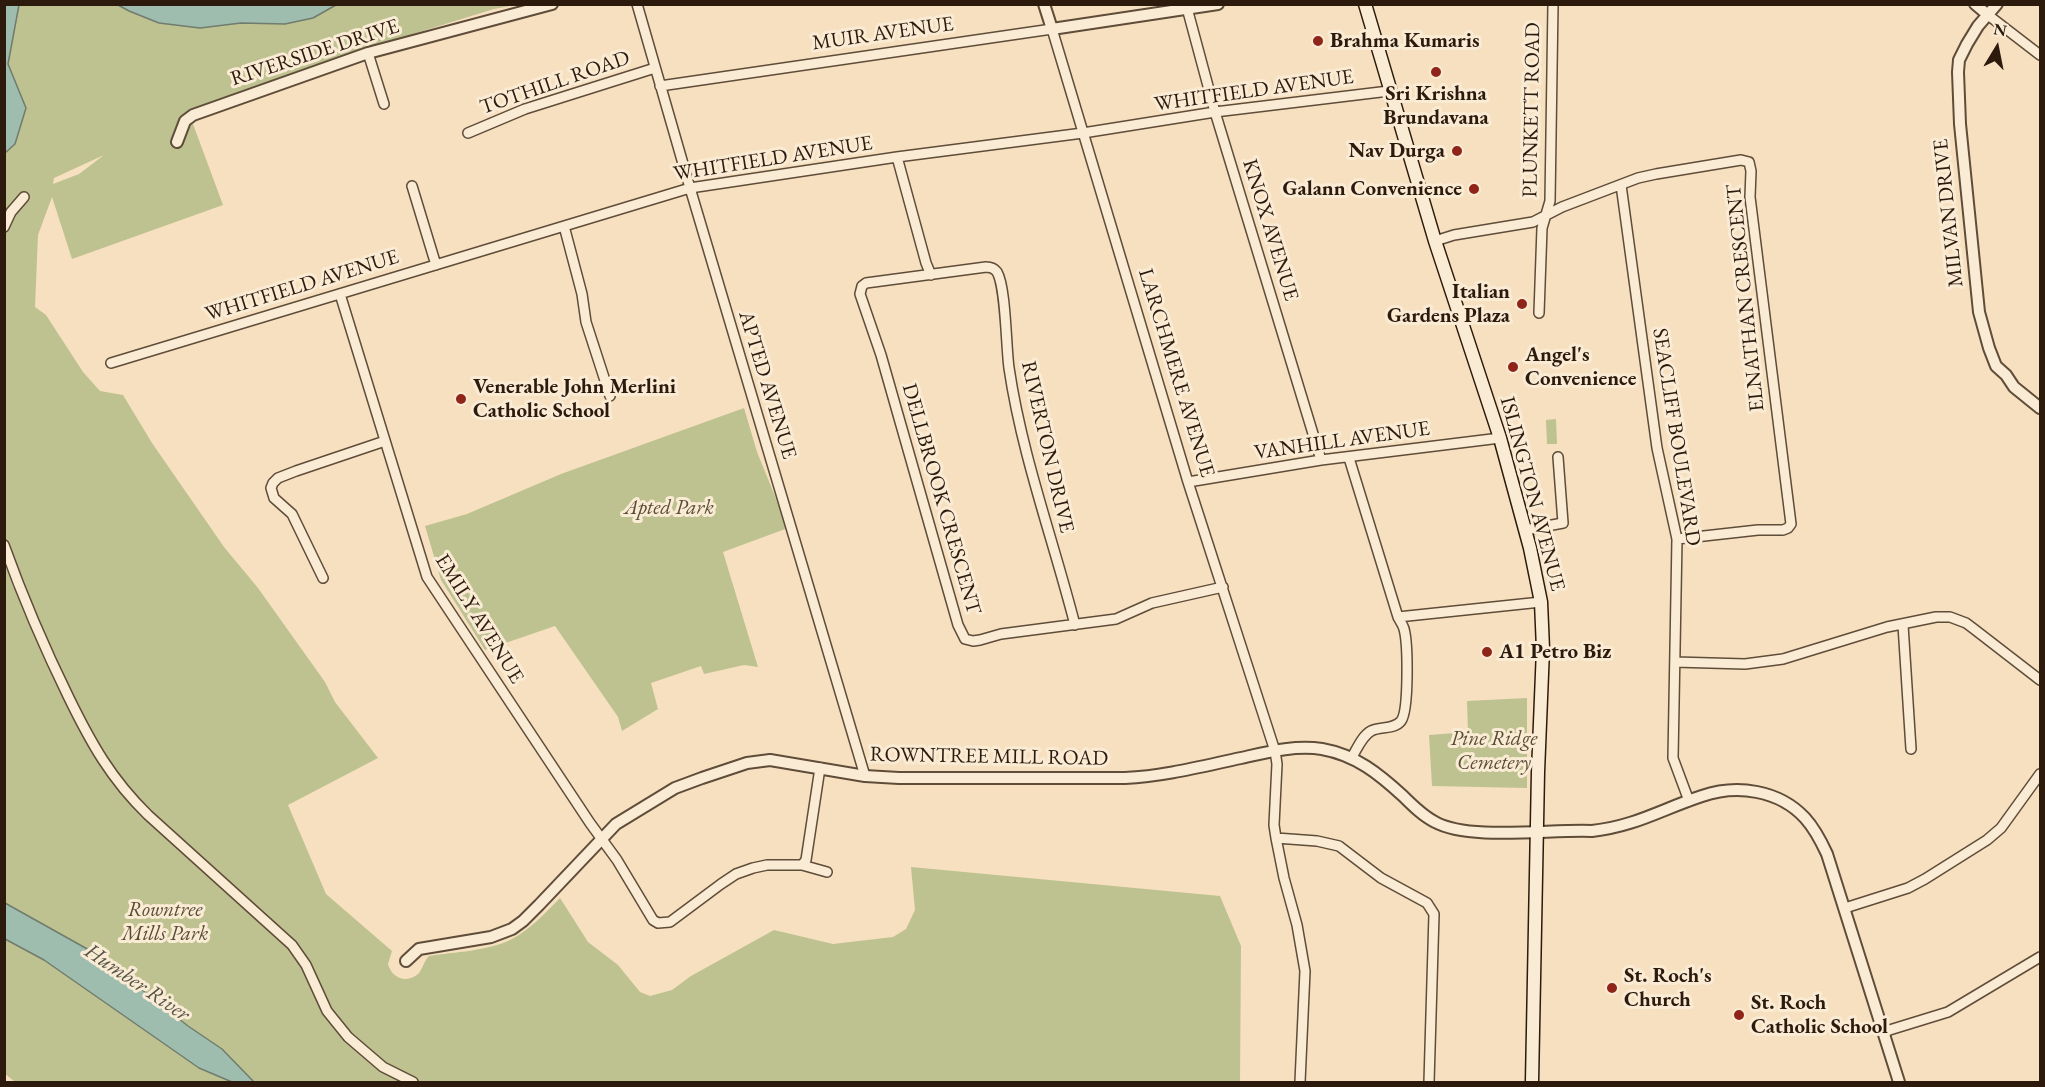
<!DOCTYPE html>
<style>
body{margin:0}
#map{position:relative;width:2045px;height:1087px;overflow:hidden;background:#f7e0bf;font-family:"EB Garamond",serif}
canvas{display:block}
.frame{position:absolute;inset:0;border:6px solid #2c1a0c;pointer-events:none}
.north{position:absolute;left:1967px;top:18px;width:60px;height:60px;-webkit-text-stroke:4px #faebd5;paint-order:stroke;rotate:10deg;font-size:16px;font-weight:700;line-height:24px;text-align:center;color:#2c1a0c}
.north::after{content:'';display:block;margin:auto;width:21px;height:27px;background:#2c1a0c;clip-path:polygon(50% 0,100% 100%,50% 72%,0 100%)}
</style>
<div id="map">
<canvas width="2045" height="1087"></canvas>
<div class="frame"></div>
<div class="north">N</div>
</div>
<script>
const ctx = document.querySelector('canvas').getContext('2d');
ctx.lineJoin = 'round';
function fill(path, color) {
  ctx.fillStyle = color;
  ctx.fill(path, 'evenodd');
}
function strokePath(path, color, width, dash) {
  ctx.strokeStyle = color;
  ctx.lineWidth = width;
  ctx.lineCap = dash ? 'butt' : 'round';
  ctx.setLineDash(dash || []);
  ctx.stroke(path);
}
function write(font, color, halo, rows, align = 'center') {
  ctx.font = font + ' "EB Garamond",serif';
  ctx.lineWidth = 6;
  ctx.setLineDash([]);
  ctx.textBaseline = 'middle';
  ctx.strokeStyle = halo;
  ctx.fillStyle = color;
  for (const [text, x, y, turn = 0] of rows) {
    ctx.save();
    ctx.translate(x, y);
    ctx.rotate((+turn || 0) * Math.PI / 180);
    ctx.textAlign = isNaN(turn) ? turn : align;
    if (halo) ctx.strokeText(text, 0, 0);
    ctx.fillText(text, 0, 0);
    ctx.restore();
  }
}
fill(new Path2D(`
 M 4,5 L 515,5 L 494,9 L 361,50 L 259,85 L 190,116 L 223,205 L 72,259 L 52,197 L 38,235 L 35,307 L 46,315 L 83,372 L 100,391 L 123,395 L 152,443 L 224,547 L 258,588 L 325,682 L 335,702 L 378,758 L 288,805 L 326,894 L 392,951 L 388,964 C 392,979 408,984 419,973 C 423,968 424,961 429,956 C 455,952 487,951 510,940 C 530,930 545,913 560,898 L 588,942 L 618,965 L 640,992 L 650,996 L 672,990 L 691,976 L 774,930 L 833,944 L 893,937 L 906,929 L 915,910 L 911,867 L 1220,896 L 1241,946 L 1240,1082 L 15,1082 L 4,1073 ZM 104,155 L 79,174 L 53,184 L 54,178 Z
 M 744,408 L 757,452 L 788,528 L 723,552 L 758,667 L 744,665 L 704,674 L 701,666 L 651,683 L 658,709 L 622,731 L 618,717 L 555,626 L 485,650 L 441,580 L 425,526 L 467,514 L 561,474 Z
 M 1556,419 L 1557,444 L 1547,444 L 1546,420 Z
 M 1527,698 L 1527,788 L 1432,786 L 1429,735 L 1468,732 L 1467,701 Z`), '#bec290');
const water = new Path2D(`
 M 5,4 L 19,5 L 8,64 L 26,108 L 15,144 L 5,153 Z
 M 118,5 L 118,4 L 336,5 L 313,18 L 285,24 L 241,23 L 200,28 L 159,23 L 129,11 Z
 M 5,903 L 98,955 L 188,1026 L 222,1049 L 254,1082 L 232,1082 L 199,1068 L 44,960 L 5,939 Z`);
fill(water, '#9ebdae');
strokePath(water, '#707c6d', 1.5);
const minor = new Path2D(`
 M 637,4 L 690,188 L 865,776
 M 1187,8 L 1215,112 L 1321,460
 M 1988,15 L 2040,55
 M 368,53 L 384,104
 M 660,86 L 1052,29 L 1188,482 L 1275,751 L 1277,764 L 1274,825 L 1276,838 L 1284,878 L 1297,925 L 1305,971 L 1300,1082
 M 468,133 L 525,109 L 655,68
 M 897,157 L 926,263 L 931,275
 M 1621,185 L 1657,448 L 1677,539 L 1673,758 L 1689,801
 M 412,186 L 436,265
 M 564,226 L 582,294 L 586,322 L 610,396
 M 4,227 L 11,212 L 24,197
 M 1435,241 L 1454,235 L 1533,222 L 1562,207 L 1638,178 L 1656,174 L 1741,160 L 1749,162 L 1751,171 L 1750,197 L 1791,524 L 1788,528 L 1783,530 L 1758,530 L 1677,539
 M 340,294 L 427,577 L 590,823 L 617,860 L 653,920 L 658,923 L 670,922 L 721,884 L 736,874 L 753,868 L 767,865 L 802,865 L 827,872
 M 1539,313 L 1542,228 L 1550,201 L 1553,4
 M 111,363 L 690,188 L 897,157 L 1083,133 L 1215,112 L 1389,91
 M 1349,458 L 1398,617 C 1400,621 1403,625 1404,629 C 1408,643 1409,711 1401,721 C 1394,730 1380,726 1371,731 C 1362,736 1357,749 1352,757
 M 1188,482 L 1321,460 L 1500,438
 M 1525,530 L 1563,523 L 1558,457
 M 4,545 C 23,598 44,647 69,698 C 91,743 111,779 148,815 L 292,945 L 306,965 L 327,1011 L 348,1037 L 383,1067 L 413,1082
 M 323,578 L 292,514 L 274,498 L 271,488 L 273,483 L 278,478 L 296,471 L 385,441
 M 1398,617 L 1541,602
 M 1075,625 C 1053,539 1022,456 1009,368 C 1006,347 1006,287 997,272 C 994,268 991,267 986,267 L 866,283 L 862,286 L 860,294 L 881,355 L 958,625 L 965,639 L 973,641 L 980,640 L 1001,634 L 1116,619 L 1152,603 L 1223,587
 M 1903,625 L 1911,749
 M 1675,662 L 1745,664 L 1783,659 L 1887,627 L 1936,617 L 1950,617 L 1966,623 L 1974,629 L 2040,680
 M 1276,838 L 1317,841 L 1339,846 L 1381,878 L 1427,903 L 1434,914 L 1429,1082
 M 802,865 L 806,860 L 820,768
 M 1845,908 L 1908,888 L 1925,879 L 1987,840 L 2001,828 L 2040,774
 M 1883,1032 L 1948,1012 L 2040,957`);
const tertiary = new Path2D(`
 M 1044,4 L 1052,29 L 1218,4
 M 1975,4 L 1988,15
 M 1997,4 L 1978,26 L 1967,44 L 1959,60 L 1958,72 L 1960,124 L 1979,312 L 1989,348 L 1996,366 L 2006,375 L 2014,387 L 2040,408
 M 177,142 L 185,121 L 193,115 L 368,53 L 552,4
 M 406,961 L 419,949 L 491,937 L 512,929 L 523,921 L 539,905 L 616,824 L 675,788 L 702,778 L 747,763 L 770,760 L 865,776 L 899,778 L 1125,778 C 1165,776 1203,766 1241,758 C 1268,752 1295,745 1322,749 C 1356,755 1379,774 1403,796 C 1413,806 1423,816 1435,822 C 1469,841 1551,829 1592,831 C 1636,826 1662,809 1702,796 C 1737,784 1779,790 1805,818 C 1815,829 1821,841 1827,854 L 1899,1082`);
const secondary = new Path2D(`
 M 1365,4 L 1435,241 L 1500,438 L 1530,548 L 1541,602 L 1543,649 L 1538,772 L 1532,1082`);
strokePath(minor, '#5f4c39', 12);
strokePath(tertiary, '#5f4c39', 14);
strokePath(secondary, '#2c1a0c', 15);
strokePath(minor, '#faebd5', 9);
strokePath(tertiary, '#faebd5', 10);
strokePath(secondary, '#faebd5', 12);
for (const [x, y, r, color] of [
 [1318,41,6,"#8f2418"],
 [1436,72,6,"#8f2418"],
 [1457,151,6,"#8f2418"],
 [1474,189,6,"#8f2418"],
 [1522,304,6,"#8f2418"],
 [1513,367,6,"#8f2418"],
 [461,399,6,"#8f2418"],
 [1487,652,6,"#8f2418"],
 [1612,988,6,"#8f2418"],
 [1739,1015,6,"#8f2418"]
]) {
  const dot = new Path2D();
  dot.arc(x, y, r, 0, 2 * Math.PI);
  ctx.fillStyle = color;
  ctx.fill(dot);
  strokePath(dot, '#faebd5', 2);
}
write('21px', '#2c1a0c', '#faebd5', [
 ["MUIR AVENUE",883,34,-8],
 ["RIVERSIDE DRIVE",315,53,-18],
 ["TOTHILL ROAD",555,83,-19],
 ["WHITFIELD AVENUE",1254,91,-8],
 ["PLUNKETT ROAD",1532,110,-89],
 ["WHITFIELD AVENUE",773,159,-9],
 ["MILVAN DRIVE",1949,213,-96],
 ["KNOX AVENUE",1270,230,73],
 ["WHITFIELD AVENUE",302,286,-17],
 ["ELNATHAN CRESCENT",1746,298,-96],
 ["LARCHMERE AVENUE",1176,373,73],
 ["APTED AVENUE",767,385,73],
 ["SEACLIFF BOULEVARD",1676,437,81],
 ["VANHILL AVENUE",1342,441,-8],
 ["RIVERTON DRIVE",1047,447,77],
 ["ISLINGTON AVENUE",1532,494,75],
 ["DELLBROOK CRESCENT",941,499,74],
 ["EMILY AVENUE",479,619,58],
 ["ROWNTREE MILL ROAD",989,757,1]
]);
write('bold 21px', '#2c1a0c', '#faebd5', [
 ["Brahma Kumaris",1330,41],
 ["Sri Krishna",1436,94,"center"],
 ["Brundavana",1436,118,"center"],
 ["Nav Durga",1445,151,"right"],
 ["Galann Convenience",1462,189,"right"],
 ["Italian",1510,292,"right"],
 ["Gardens Plaza",1510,316,"right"],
 ["Angel's",1525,355],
 ["Convenience",1525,379],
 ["Venerable John Merlini",473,387],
 ["Catholic School",473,411],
 ["A1 Petro Biz",1499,652],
 ["St. Roch's",1624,976],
 ["Church",1624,1000],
 ["St. Roch",1751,1003],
 ["Catholic School",1751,1027]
], 'left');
write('italic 21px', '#584c34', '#faebd5', [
 ["Apted Park",669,508],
 ["Pine Ridge",1494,739],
 ["Cemetery",1494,763],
 ["Rowntree",165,910],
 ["Mills Park",165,934]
]);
write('italic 22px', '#545345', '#faebd5', [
 ["Humber River",137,983,34]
]);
</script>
